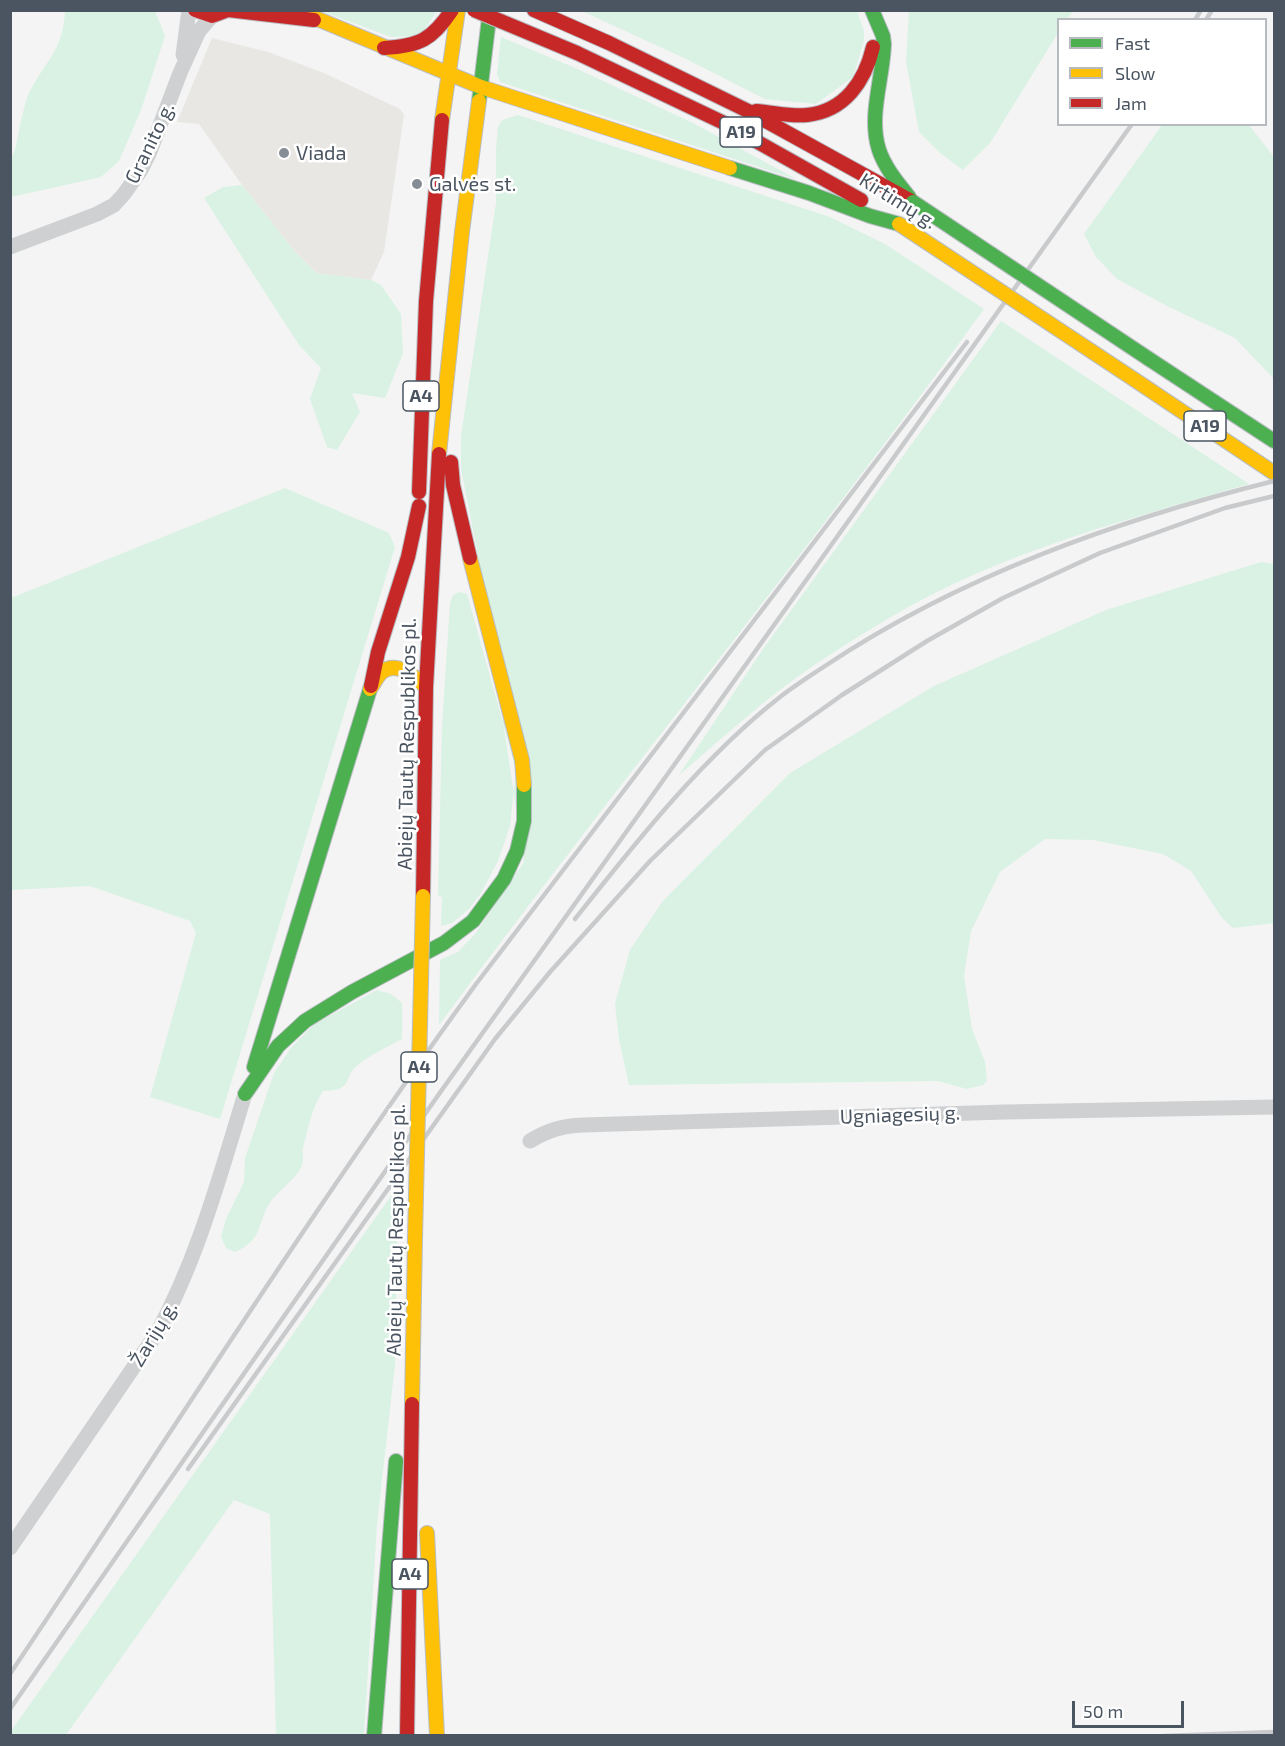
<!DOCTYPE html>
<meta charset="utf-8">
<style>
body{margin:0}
#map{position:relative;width:1285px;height:1746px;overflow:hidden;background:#f4f4f4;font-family:"Exo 2",sans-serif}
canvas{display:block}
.frame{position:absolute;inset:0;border:12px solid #4a5561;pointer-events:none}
.legend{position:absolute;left:1057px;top:18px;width:210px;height:108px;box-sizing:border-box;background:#fff;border:2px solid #b7bbc0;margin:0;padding:8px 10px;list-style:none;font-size:18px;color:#4a5561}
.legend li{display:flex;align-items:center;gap:12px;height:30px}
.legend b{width:30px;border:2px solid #b7bbc0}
.scale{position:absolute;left:1072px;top:1701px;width:112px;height:27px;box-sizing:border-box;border:3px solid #4a5561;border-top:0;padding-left:8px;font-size:18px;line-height:21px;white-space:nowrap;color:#4a5561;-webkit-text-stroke:4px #fff;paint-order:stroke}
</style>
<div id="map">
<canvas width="1285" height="1746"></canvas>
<div class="frame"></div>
<ul class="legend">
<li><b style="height:8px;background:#4caf50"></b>Fast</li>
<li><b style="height:8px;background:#ffc107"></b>Slow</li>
<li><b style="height:8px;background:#c62828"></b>Jam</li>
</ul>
<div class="scale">50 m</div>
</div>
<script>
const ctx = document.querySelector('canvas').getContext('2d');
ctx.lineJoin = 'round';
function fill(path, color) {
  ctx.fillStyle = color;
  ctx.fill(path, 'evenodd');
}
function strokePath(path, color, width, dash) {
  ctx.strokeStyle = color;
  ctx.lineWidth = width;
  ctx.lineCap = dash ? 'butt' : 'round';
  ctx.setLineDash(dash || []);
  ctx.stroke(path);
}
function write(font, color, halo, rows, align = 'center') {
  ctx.font = font + ' "Exo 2",sans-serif';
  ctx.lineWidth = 5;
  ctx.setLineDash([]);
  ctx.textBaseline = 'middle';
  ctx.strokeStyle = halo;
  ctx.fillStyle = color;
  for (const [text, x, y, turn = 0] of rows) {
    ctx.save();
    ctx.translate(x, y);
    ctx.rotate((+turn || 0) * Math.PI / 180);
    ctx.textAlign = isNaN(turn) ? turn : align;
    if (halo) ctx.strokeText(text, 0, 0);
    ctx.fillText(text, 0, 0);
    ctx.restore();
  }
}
fill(new Path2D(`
 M 212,38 L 268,52 L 324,73 L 400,109 L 404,115 L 384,252 L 371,280 L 316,273 L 295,252 L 242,185 L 199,124 L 177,122 Z`), '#e8e7e3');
fill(new Path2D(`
 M 65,11 L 155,11 L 165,36 L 141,110 L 119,161 L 101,177 L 11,197 L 11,158 L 15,150 C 19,134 23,104 30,91 C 47,59 63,50 65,11 Z
 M 321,11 L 437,11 L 420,36 L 391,37 Z
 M 582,11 L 857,11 L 864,31 L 864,41 L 853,77 L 816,104 L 765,99 L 684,58 Z
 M 909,11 L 1073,11 L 1067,19 L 1058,20 L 1058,33 L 990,143 L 963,170 L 940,153 L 919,132 L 906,62 Z
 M 501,37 L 573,67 L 693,123 L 798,180 L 500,82 L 497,74 Z
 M 518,115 L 830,217 L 885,244 L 984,309 C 808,552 617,784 439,1025 L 440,960 L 458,952 L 475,934 L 524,862 L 479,560 L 461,469 L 461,436 L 496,203 L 496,149 L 498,127 L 502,120 Z
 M 1162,125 L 1249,125 L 1274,157 L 1274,379 L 1235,338 L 1167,306 L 1117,279 L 1096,257 L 1084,234 Z
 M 242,185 L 295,252 L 316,273 L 371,280 L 381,285 L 401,314 L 403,353 L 385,398 L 352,393 L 360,412 L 337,450 L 327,447 L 310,399 L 321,368 L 299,345 L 204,198 L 223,187 Z
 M 1001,321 L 1249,484 C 1134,518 1018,547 912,605 C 880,623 847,643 816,664 C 767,696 723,738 679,775 L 763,649 Z
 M 285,488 L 389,533 L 395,547 L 220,1119 L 150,1097 L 196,933 L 190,921 L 90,886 L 11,890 L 11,598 Z
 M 1261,562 L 1274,564 L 1274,923 L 1233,928 L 1222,918 L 1191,871 L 1163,854 L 1093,840 L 1045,839 L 1000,872 L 971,931 L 964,976 L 972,1029 L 985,1062 L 987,1081 L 983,1085 L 967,1089 L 938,1081 L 629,1085 L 619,1040 L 615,1004 L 630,950 L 662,902 L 790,773 L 934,686 L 1106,610 Z
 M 459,592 L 467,594 L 516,769 L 510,826 L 498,861 L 481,893 L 469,909 L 452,923 L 441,926 L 442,897 L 438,896 L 442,727 L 450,603 L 453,595 Z
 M 377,990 L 391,994 L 402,1003 L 402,1039 C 387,1047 372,1054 359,1064 C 342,1076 355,1091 323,1091 C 312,1107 308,1128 303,1148 C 302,1153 304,1161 302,1166 C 295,1180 280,1189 271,1201 C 256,1222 265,1239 235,1252 L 226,1248 L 221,1237 L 226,1219 L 244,1182 L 245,1158 L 274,1073 L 291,1048 L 313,1025 Z
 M 398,1186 L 395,1364 L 377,1524 L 364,1735 L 276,1735 L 270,1514 L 234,1500 L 66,1735 L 11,1736 L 11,1731 Z`), '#d9f2e4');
const fast = new Path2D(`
 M 872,10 L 883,36 L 884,44 C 883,79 868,116 879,150 C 885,168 898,183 909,197
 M 479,101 L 490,10
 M 730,168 L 809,193 L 870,216 L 899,224
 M 1149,359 L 1274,441
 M 254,1067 L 371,686
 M 245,1094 L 278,1046 L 305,1021 L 352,992 L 444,943 L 473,921 L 504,879 L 517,851 L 524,821 L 524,785
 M 374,1736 L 396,1461`);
const slow = new Path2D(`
 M 296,10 L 481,87 L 730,168
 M 442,120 L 458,10
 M 1135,380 L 1274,473
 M 439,454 L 462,232 L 479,101
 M 470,558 L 522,760 L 524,785
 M 370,689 C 374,684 377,676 382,672 C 397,660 415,677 426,687
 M 412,1404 L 415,1239
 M 427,1533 L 437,1736`);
const jam = new Path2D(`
 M 195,10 L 212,16 L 228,10 L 314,20
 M 534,10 L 609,43 L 746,110 L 913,202
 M 384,48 C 419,46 432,40 452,10
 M 577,53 L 722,122 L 861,200
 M 756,111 C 773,112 790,117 807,115 C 845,111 865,81 873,47
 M 451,462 L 453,485 L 470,558
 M 419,492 L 426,301 L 442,120
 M 371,686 L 378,652 L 408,557 L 419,506
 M 423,896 L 426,687 L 439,454
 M 407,1736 L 412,1404`);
strokePath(fast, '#b9bdc3', 16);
strokePath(slow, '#b9bdc3', 16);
strokePath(jam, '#b9bdc3', 16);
strokePath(new Path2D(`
 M 183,55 L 189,10
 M 10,247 L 97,214 L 114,205 L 124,194 L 141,170 L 149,154 L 180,73 L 199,31 L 212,16
 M 530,1141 C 548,1130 562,1126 583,1125 L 1005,1112 L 1274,1107
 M 10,1548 L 157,1333 C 198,1258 220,1175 245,1094`), '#ced0d2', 15);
strokePath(fast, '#4caf50', 14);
strokePath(slow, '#ffc107', 14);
strokePath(jam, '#c62828', 14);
strokePath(new Path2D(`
 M 1195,20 L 1201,10
 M 1206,20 L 1212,10
 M 575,919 C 636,842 702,758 780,697 C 794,686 810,676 825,666 C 960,576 1117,520 1274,481
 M 188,1469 L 495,1039 L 550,972 L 650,861 L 765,750 L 842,695 L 927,641 L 1003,598 L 1100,553 L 1225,508 L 1274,496
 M 10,1674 C 165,1443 313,1208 476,984 L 967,342
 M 10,1709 L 439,1094 L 1132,124
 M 1163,1736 L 1274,1732`), '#c9cacc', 4.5);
const fastBridge = new Path2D(`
 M 913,202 L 1149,359`);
const slowBridge = new Path2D(`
 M 899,224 L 1135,380
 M 415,1239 L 423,896`);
const jamBridge = new Path2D(`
 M 474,10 L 577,53`);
strokePath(fastBridge, '#b9bdc3', 16, []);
strokePath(slowBridge, '#b9bdc3', 16, []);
strokePath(jamBridge, '#b9bdc3', 16, []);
strokePath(fastBridge, '#4caf50', 14);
strokePath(slowBridge, '#ffc107', 14);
strokePath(jamBridge, '#c62828', 14);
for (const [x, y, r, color] of [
 [284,153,6,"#868d94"],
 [417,184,6,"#868d94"]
]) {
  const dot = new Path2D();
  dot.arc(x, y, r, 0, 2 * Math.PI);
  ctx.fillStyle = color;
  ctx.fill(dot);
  strokePath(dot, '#fff', 2);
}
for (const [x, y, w] of [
 [741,132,42],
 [421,396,36],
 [1205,426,42],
 [419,1067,36],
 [410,1574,36]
]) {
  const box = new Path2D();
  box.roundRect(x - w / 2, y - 15, w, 30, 4.5);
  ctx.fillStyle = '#fff';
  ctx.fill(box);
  strokePath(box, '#4a5561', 1.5);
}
write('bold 18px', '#4a5561', null, [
 ["A19",741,132],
 ["A4",421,396],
 ["A19",1205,426],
 ["A4",419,1067],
 ["A4",410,1574]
]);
write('20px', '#4a5561', '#fff', [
 ["Granito g.",150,143,-64],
 ["Kirtimų g.",898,201,32],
 ["Abiejų Tautų Respublikos pl.",407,744,-89],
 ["Ugniagesių g.",900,1115,-2],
 ["Abiejų Tautų Respublikos pl.",396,1230,-89],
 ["Žarijų g.",154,1334,-59]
]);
write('20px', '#4a5561', '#fff', [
 ["Viada",296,153],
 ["Galvės st.",429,184]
], 'left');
</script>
